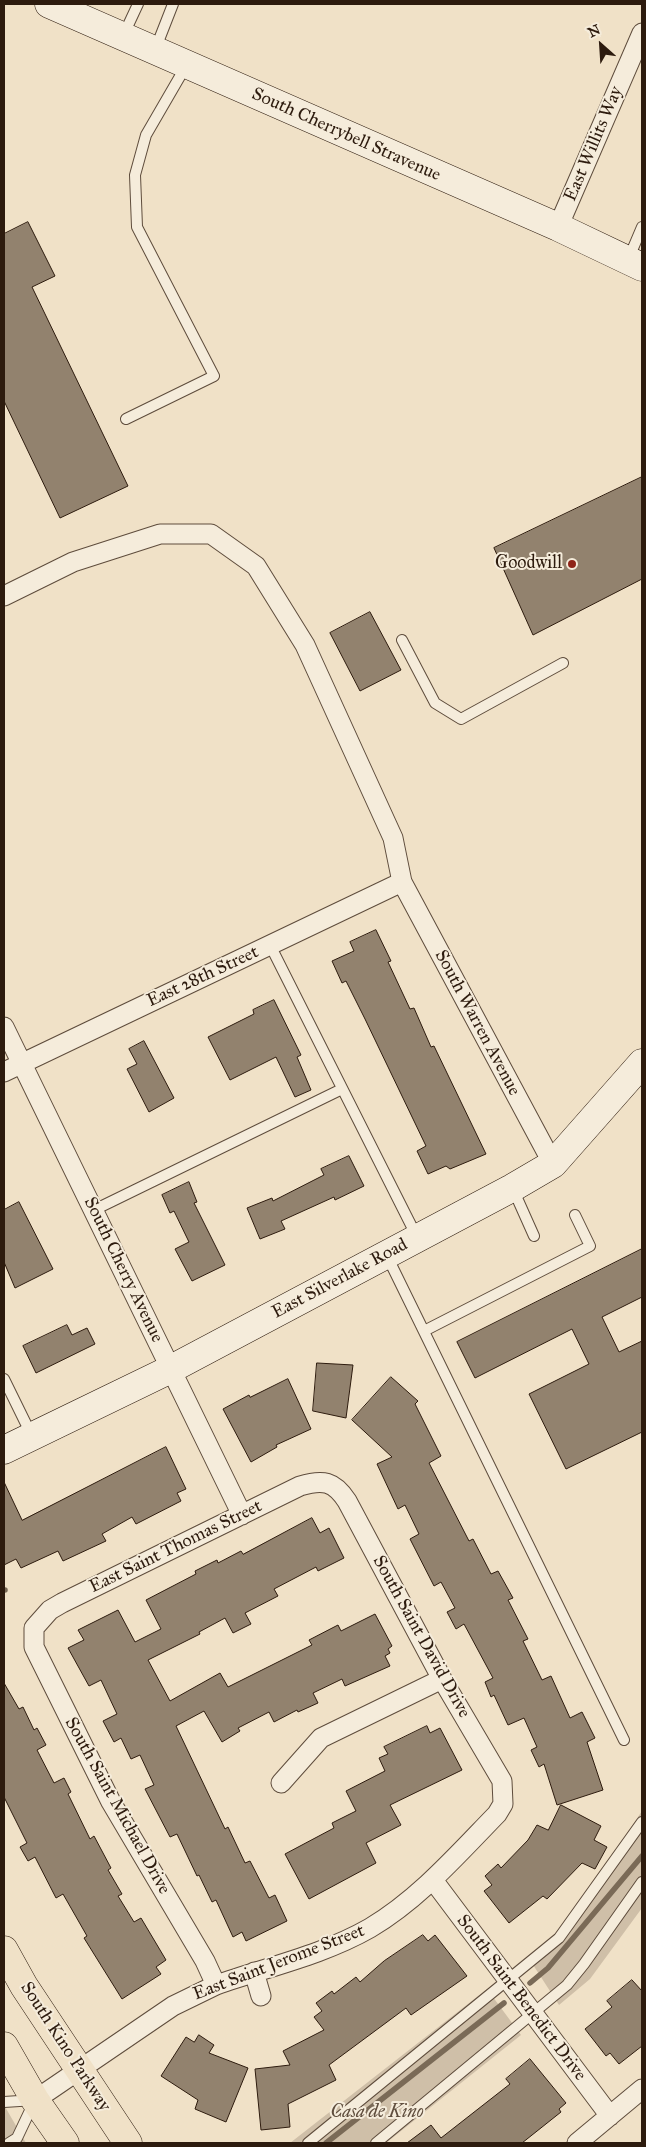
<!DOCTYPE html>
<style>
body{margin:0}
#map{position:relative;width:646px;height:2147px;overflow:hidden;background:#f0e1c7;font-family:"IM FELL Great Primer",serif}
canvas{display:block}
.frame{position:absolute;inset:0;border:5px solid #2d1b0e;pointer-events:none}
.north{position:absolute;left:576px;top:20px;width:50px;height:50px;-webkit-text-stroke:4px #f5ecdb;paint-order:stroke;rotate:334deg;font-size:14px;font-weight:700;line-height:20px;text-align:center;color:#2d1b0e}
.north::after{content:'';display:block;margin:auto;width:18px;height:22px;background:#2d1b0e;clip-path:polygon(50% 0,100% 100%,50% 72%,0 100%)}
</style>
<div id="map">
<canvas width="646" height="2147"></canvas>
<div class="frame"></div>
<div class="north">N</div>
</div>
<script>
const ctx = document.querySelector('canvas').getContext('2d');
ctx.lineJoin = 'round';
function fill(path, color) {
  ctx.fillStyle = color;
  ctx.fill(path, 'evenodd');
}
function strokePath(path, color, width, dash) {
  ctx.strokeStyle = color;
  ctx.lineWidth = width;
  ctx.lineCap = dash ? 'butt' : 'round';
  ctx.setLineDash(dash || []);
  ctx.stroke(path);
}
function write(font, color, halo, rows, align = 'center') {
  ctx.font = font + ' "IM FELL Great Primer",serif';
  ctx.lineWidth = 4;
  ctx.setLineDash([]);
  ctx.textBaseline = 'middle';
  ctx.strokeStyle = halo;
  ctx.fillStyle = color;
  for (const [text, x, y, turn = 0] of rows) {
    ctx.save();
    ctx.translate(x, y);
    ctx.rotate((+turn || 0) * Math.PI / 180);
    ctx.textAlign = isNaN(turn) ? turn : align;
    if (halo) ctx.strokeText(text, 0, 0);
    ctx.fillText(text, 0, 0);
    ctx.restore();
  }
}
fill(new Path2D(`
 M 642,1811 L 642,1908 L 590,1979 L 559,2005 L 528,1957 L 560,1932 Z
 M 487,1989 L 521,2035 L 386,2143 L 290,2143 Z
 M 4,2105 L 26,2143 L 4,2143 Z`), '#cfbfa8');
strokePath(new Path2D(`
 M 4,1590 L 5,1590
 M 530,1983 L 548,1968 L 642,1856
 M 326,2143 L 504,2003`), '#7a6a57', 5.5);
const building = new Path2D(`
 M 28,222 L 55,276 L 32,287 L 128,486 L 60,518 L 4,401 L 4,234 Z
 M 642,477 L 642,579 L 533,635 L 494,548 Z
 M 370,612 L 401,670 L 360,691 L 330,633 Z
 M 376,930 L 391,961 L 388,962 L 410,1009 L 414,1008 L 431,1047 L 434,1046 L 486,1154 L 450,1169 L 446,1166 L 428,1174 L 417,1151 L 426,1146 L 365,1019 L 346,981 L 342,983 L 332,961 L 354,951 L 350,942 Z
 M 274,1000 L 301,1055 L 297,1057 L 311,1090 L 295,1097 L 276,1057 L 230,1080 L 208,1037 L 254,1014 L 253,1010 Z
 M 144,1041 L 174,1098 L 149,1112 L 127,1069 L 137,1064 L 129,1049 Z
 M 349,1156 L 364,1186 L 335,1200 L 334,1197 L 281,1221 L 285,1229 L 260,1239 L 247,1208 L 272,1198 L 273,1201 L 324,1175 L 321,1169 Z
 M 189,1182 L 197,1202 L 194,1203 L 225,1265 L 192,1281 L 175,1249 L 189,1242 L 174,1211 L 170,1213 L 162,1195 Z
 M 19,1202 L 53,1269 L 15,1288 L 4,1262 L 4,1210 Z
 M 642,1249 L 642,1297 L 602,1317 L 619,1352 L 642,1341 L 642,1432 L 566,1469 L 529,1394 L 589,1364 L 572,1329 L 475,1378 L 457,1342 Z
 M 67,1325 L 72,1335 L 87,1328 L 95,1344 L 36,1373 L 23,1346 Z
 M 317,1363 L 353,1365 L 346,1418 L 313,1411 Z
 M 391,1377 L 418,1401 L 415,1404 L 441,1456 L 429,1463 L 469,1541 L 473,1539 L 491,1574 L 498,1571 L 513,1598 L 508,1600 L 528,1639 L 523,1641 L 542,1680 L 551,1676 L 570,1718 L 582,1712 L 595,1738 L 587,1742 L 603,1790 L 557,1805 L 544,1764 L 539,1767 L 531,1750 L 537,1747 L 524,1718 L 508,1725 L 494,1695 L 491,1697 L 485,1682 L 493,1678 L 464,1624 L 456,1629 L 447,1612 L 455,1608 L 441,1582 L 434,1586 L 410,1539 L 419,1534 L 405,1505 L 398,1509 L 377,1464 L 392,1457 L 352,1420 Z
 M 288,1379 L 311,1429 L 276,1445 L 277,1447 L 251,1462 L 223,1409 L 249,1395 L 250,1397 Z
 M 166,1447 L 186,1489 L 177,1493 L 181,1501 L 136,1524 L 132,1517 L 102,1534 L 106,1541 L 63,1561 L 58,1551 L 21,1568 L 16,1559 L 4,1565 L 4,1482 L 22,1520 Z
 M 312,1518 L 320,1533 L 329,1528 L 344,1558 L 318,1571 L 316,1567 L 274,1589 L 278,1596 L 245,1613 L 251,1624 L 233,1633 L 225,1618 L 199,1632 L 200,1634 L 148,1660 L 170,1701 L 220,1673 L 228,1687 L 312,1645 L 309,1640 L 338,1625 L 341,1631 L 375,1614 L 392,1646 L 388,1649 L 390,1653 L 385,1656 L 390,1666 L 345,1686 L 342,1679 L 313,1693 L 318,1703 L 298,1712 L 297,1710 L 274,1722 L 269,1712 L 238,1728 L 240,1731 L 222,1742 L 204,1711 L 176,1726 L 225,1829 L 228,1827 L 245,1863 L 250,1861 L 269,1898 L 275,1895 L 287,1921 L 246,1941 L 242,1932 L 233,1937 L 216,1900 L 212,1902 L 199,1875 L 197,1876 L 177,1834 L 170,1837 L 145,1789 L 154,1785 L 140,1755 L 131,1759 L 121,1738 L 114,1742 L 103,1721 L 117,1714 L 101,1680 L 89,1686 L 68,1648 L 84,1640 L 78,1630 L 118,1610 L 135,1642 L 161,1629 L 146,1600 L 196,1574 L 195,1571 L 217,1560 L 218,1563 L 241,1551 L 243,1554 Z
 M 4,1683 L 19,1709 L 23,1707 L 34,1730 L 37,1728 L 46,1745 L 37,1750 L 54,1783 L 64,1778 L 71,1792 L 68,1794 L 90,1839 L 94,1836 L 111,1868 L 108,1870 L 122,1894 L 118,1896 L 134,1922 L 141,1918 L 166,1960 L 156,1967 L 161,1974 L 122,1999 L 84,1938 L 87,1936 L 63,1894 L 56,1898 L 35,1857 L 28,1861 L 20,1847 L 27,1843 L 4,1797 Z
 M 427,1726 L 430,1733 L 440,1728 L 462,1770 L 390,1805 L 401,1825 L 366,1843 L 376,1863 L 309,1899 L 285,1854 L 334,1828 L 332,1823 L 356,1811 L 346,1791 L 385,1771 L 379,1758 L 388,1754 L 384,1747 Z
 M 561,1805 L 601,1826 L 594,1840 L 607,1847 L 595,1869 L 582,1863 L 547,1899 L 543,1896 L 509,1923 L 484,1891 L 492,1885 L 485,1876 L 498,1864 L 501,1868 L 528,1840 L 537,1825 L 548,1830 Z
 M 423,1935 L 428,1941 L 435,1935 L 467,1976 L 411,2015 L 406,2008 L 329,2065 L 336,2080 L 288,2104 L 290,2127 L 261,2130 L 255,2069 L 290,2065 L 283,2051 L 324,2030 L 314,2017 L 322,2011 L 316,2003 L 332,1991 L 334,1994 L 356,1977 L 360,1982 L 384,1961 Z
 M 632,1980 L 642,1991 L 642,2046 L 619,2064 L 610,2053 L 606,2056 L 585,2029 L 612,2007 L 607,2001 Z
 M 199,2035 L 214,2045 L 209,2053 L 248,2068 L 226,2122 L 195,2109 L 198,2100 L 161,2076 L 186,2037 L 194,2042 Z
 M 530,2059 L 566,2103 L 559,2109 L 561,2112 L 522,2143 L 407,2143 L 431,2125 L 441,2138 L 510,2084 L 506,2079 Z`);
fill(building, '#92826e');
strokePath(building, '#2d1b0e', 1);
const lane = new Path2D(`
 M 124,34 L 138,4
 M 155,50 L 173,4
 M 628,260 L 642,227
 M 126,419 L 214,376 L 137,227 L 135,175 L 146,135 L 186,66
 M 402,640 L 435,703 L 461,719 L 563,663
 M 270,945 L 417,1237
 M 513,1189 L 534,1236
 M 94,1210 L 342,1089
 M 387,1256 L 624,1740
 M 424,1331 L 590,1246 L 575,1215
 M 4,1379 L 31,1434
 M 4,2102 L 35,2100 L 17,2138 L 9,2143
 M 308,2143 L 559,1938 L 642,1822
 M 376,2143 L 567,1985 L 584,1964 L 642,1882`);
const street = new Path2D(`
 M 558,227 L 642,33
 M 4,596 L 73,562 L 160,534 L 211,534 L 256,566 L 305,645 L 393,838 L 402,882 L 553,1164
 M 4,1027 L 242,1515
 M 4,1072 L 402,882
 M 281,1783 L 321,1738 L 442,1679
 M 433,1880 L 610,2116
 M 254,1972 L 261,1996
 M 35,2100 L 173,2006 L 214,1986 L 216,1985 C 267,1967 323,1955 370,1928 C 419,1899 458,1854 497,1814 L 503,1804 L 502,1781 L 442,1679 L 347,1501 C 334,1481 323,1479 300,1486 L 62,1603 L 50,1610 L 34,1628 L 34,1647 L 111,1802 L 205,1961 L 216,1985
 M 577,2143 L 642,2089`);
const secondary = new Path2D(`
 M 49,4 L 558,227 L 642,267
 M 4,1450 L 171,1369 L 512,1188 L 553,1164 L 642,1063`);
const primary = new Path2D(`
 M 4,1950 L 24,1986 L 128,2143
 M 4,2046 L 35,2100 L 65,2143`);
strokePath(lane, '#5e4c3c', 12);
strokePath(street, '#5e4c3c', 21);
strokePath(secondary, '#2d1b0e', 29);
strokePath(primary, '#2d1b0e', 29);
strokePath(lane, '#f5ecdb', 10);
strokePath(street, '#f5ecdb', 19);
strokePath(secondary, '#f5ecdb', 28);
strokePath(primary, '#f0e1c7', 28);
for (const [x, y, r, color] of [
 [572,564,5,"#8f2418"]
]) {
  const dot = new Path2D();
  dot.arc(x, y, r, 0, 2 * Math.PI);
  ctx.fillStyle = color;
  ctx.fill(dot);
  strokePath(dot, '#f5ecdb', 2);
}
write('18px', '#2d1b0e', '#f5ecdb', [
 ["South Cherrybell Stravenue",346,135,24],
 ["East Willits Way",594,144,-67],
 ["East 28th Street",203,977,-25],
 ["South Warren Avenue",477,1023,62],
 ["South Cherry Avenue",123,1270,64],
 ["East Silverlake Road",340,1279,-28],
 ["East Saint Thomas Street",176,1547,-26],
 ["South Saint David Drive",421,1637,61],
 ["South Saint Michael Drive",117,1806,61],
 ["East Saint Jerome Street",279,1963,-21],
 ["South Saint Benedict Drive",521,1998,53],
 ["South Kino Parkway",65,2047,57]
]);
write('18px', '#2d1b0e', '#f5ecdb', [
 ["Goodwill",562,564]
], 'right');
write('italic 18px', '#5e4c3c', '#f5ecdb', [
 ["Casa de Kino",377,2113]
]);
</script>
